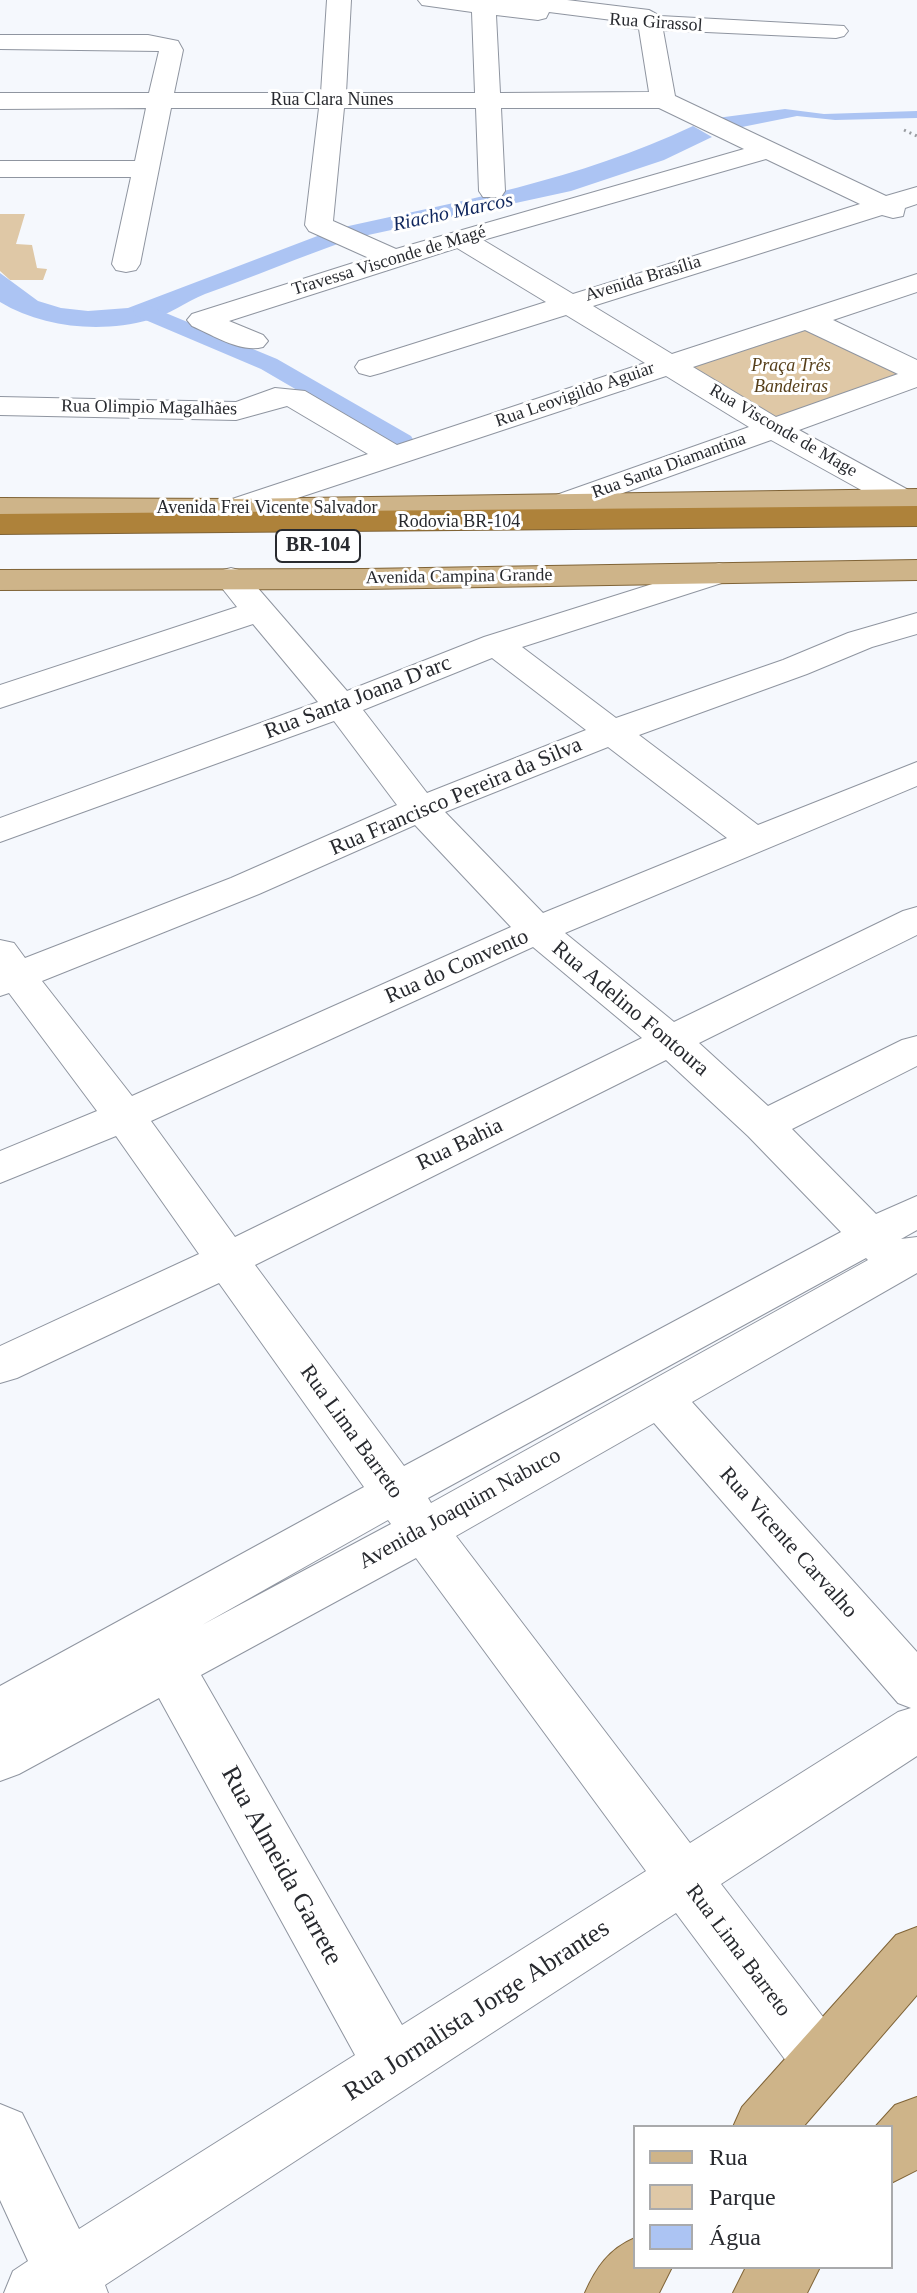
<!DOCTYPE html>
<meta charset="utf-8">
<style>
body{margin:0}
#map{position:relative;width:917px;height:2293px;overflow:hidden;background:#f5f8fd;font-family:Georgia,serif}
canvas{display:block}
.legend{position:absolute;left:633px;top:2125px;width:260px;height:144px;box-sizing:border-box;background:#fff;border:2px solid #a9aaac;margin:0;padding:10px 14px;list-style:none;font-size:24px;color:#282a2f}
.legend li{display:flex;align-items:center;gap:16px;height:40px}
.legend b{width:40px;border:2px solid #a9aaac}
</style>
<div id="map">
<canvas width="917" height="2293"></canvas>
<ul class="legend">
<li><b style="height:10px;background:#ceb489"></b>Rua</li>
<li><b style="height:22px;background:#dfc8a6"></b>Parque</li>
<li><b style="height:22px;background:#acc4f3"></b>Água</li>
</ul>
</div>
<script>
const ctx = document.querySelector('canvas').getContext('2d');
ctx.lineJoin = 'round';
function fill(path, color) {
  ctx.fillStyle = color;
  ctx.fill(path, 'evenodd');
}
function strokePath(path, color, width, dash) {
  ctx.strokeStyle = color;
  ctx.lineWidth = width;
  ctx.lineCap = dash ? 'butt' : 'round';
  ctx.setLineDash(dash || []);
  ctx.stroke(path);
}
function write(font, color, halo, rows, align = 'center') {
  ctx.font = font + ' Georgia,serif';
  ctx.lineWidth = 6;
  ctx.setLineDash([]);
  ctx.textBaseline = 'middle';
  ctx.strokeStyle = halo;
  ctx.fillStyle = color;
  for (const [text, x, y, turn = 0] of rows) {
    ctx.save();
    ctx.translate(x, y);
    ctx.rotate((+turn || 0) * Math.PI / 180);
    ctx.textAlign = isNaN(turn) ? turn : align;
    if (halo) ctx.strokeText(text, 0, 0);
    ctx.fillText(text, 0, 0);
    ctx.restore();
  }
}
fill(new Path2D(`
 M 0,214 L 25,214 L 16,244 L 32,245 L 37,268 L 47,269 L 43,280 L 10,280 L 0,271 Z
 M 800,327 L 916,372 L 783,426 L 680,362 Z`), '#dfc8a6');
fill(new Path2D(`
 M 785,109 L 824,114 L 917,111 L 917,118 L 835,120 L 797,116 L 737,128 L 717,118 Z
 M 693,126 L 712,137 L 664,160 L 571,191 L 359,237 L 335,229 C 457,202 579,180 693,126 Z
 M 328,232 L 349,240 C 300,257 253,277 205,294 C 185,302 169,315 149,320 C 101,333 43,328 0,302 L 0,273 L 38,301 L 61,308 L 88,311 L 128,308 Z`), '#acc4f3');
fill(new Path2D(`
 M 144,304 L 277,359 L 411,436 L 414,441 L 411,446 L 393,446 L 261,369 L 136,316 L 133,311 L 136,306 Z`), '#acc4f3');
const minor = new Path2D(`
 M 327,0 L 351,0 L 346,93 L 475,93 L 472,12 L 422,5 L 418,0 L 567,0 L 649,10 L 660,16 L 844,26 L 848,31 L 844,36 L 836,38 L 663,30 L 675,96 L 886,196 L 917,187 L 917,204 L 905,208 L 903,216 L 893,218 L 882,215 L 593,306 L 672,354 L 917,274 L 917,292 L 833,320 L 917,360 L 917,387 L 799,430 L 912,492 L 917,499 L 912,506 L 901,509 L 890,506 L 771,440 L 567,513 L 556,516 L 545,513 L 540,506 L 545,499 L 749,427 L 666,376 L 234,519 L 223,516 L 218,509 L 223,502 L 368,454 L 287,406 L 236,420 L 0,415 L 0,397 L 236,402 L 275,388 L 305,391 L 397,445 L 645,363 L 566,315 L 381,373 L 370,376 L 359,373 L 355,367 L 359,361 L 546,302 L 457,248 L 229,321 L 263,335 L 268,341 L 263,347 C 240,353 213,335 192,326 L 187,320 L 192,314 L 369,258 L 309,231 L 305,225 L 319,108 L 171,108 L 140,264 L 136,270 L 126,272 L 116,270 L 112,264 L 131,177 L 0,177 L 0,161 L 135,161 L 146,108 L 0,109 L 0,93 L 149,93 L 159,51 L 0,49 L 0,35 L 148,35 L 178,41 L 183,50 L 174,93 L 321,93 ZM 549,12 L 612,20 L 615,26 L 639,29 L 649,92 L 500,93 L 496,15 L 538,20 L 546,18 ZM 344,108 L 476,108 L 479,191 L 483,197 L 501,197 L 505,191 L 501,108 L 659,108 L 744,149 L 396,249 L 333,221 ZM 766,159 L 860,204 L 573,294 L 483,240 ZM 805,330 L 898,374 L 776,417 L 693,367 Z
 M 719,563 L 731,566 L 736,573 L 731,580 L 522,647 L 616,718 L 783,660 L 848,633 L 917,613 L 917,634 L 872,647 L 807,674 L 639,735 L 758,825 L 917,762 L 917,786 L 565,933 L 674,1022 L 903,911 L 917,907 L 917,935 L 699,1043 L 768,1106 L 902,1040 L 917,1036 L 917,1066 L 792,1129 L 876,1214 L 917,1196 L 917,1230 L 901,1239 L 917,1237 L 917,1273 L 692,1402 L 917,1652 L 917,1756 L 721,1884 L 843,2043 L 852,2062 L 843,2081 L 822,2089 L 801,2081 L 676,1913 L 105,2285 L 108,2293 L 4,2293 L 13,2271 L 28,2261 L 0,2200 L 0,2104 L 22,2113 L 79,2229 L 355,2055 L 159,1698 L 19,1774 L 0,1781 L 0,1686 L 364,1487 L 219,1283 L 17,1378 L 0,1383 L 0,1346 L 199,1254 L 116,1136 L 0,1183 L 0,1151 L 97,1111 L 9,993 L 0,996 L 0,940 L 14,943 L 25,958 L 231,878 L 397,805 L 334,721 L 0,842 L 0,818 L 318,702 L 253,624 L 0,708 L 0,685 L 237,607 L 214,578 L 219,571 L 231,568 L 243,571 L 347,691 L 484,637 ZM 492,658 L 586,730 L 427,793 L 363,710 ZM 608,747 L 727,838 L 543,913 L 445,812 ZM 415,825 L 511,927 L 132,1096 L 42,981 L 259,894 ZM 533,947 L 642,1038 L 235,1237 L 151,1121 ZM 666,1060 L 748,1136 L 841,1232 L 404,1466 L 255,1265 ZM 866,1258 L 868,1260 L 431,1503 L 428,1498 ZM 654,1423 L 898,1703 L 911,1708 L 898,1712 L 690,1843 L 456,1536 ZM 388,1520 L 391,1524 L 202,1625 ZM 416,1558 L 646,1871 L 402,2025 L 201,1675 Z`);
const major = new Path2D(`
 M 917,489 L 917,509 L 234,519 L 0,518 L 0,498 L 234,499 Z
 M 917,560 L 917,580 L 364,589 L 0,590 L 0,570 L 364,569 Z
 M 917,1927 L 917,1995 L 803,2127 L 733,2127 L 742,2107 L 896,1935 Z
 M 917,2097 L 917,2170 L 891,2183 L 891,2127 L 875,2127 L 895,2105 Z
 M 635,2238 L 635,2267 L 672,2267 L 659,2293 L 585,2293 C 596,2268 609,2249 635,2238 Z
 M 746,2267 L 820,2267 L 807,2293 L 733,2293 Z`);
const highway = new Path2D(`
 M 917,506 L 917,526 L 0,534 L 0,514 Z`);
strokePath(minor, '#8f95a0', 2);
strokePath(major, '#7f6336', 2);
strokePath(highway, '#7f6336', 2);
strokePath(new Path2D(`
 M 904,130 L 917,136`), '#999ca1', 3, [2, 4]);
fill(minor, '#fff');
fill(major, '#ceb489');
fill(highway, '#ae823a');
write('18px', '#282a2f', '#fff', [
 ["Rua Girassol",656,23,4],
 ["Rua Clara Nunes",332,100],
 ["Travessa Visconde de Magé",389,261,-17],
 ["Avenida Brasília",643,279,-17],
 ["Rua Leovigildo Aguiar",575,395,-19],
 ["Rua Olimpio Magalhães",149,408,1],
 ["Rua Visconde de Mage",783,431,30],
 ["Rua Santa Diamantina",669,466,-20],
 ["Avenida Frei Vicente Salvador",267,508],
 ["Rodovia BR-104",459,522],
 ["Avenida Campina Grande",459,577,-1]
]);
write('italic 18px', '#553e19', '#fff', [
 ["Praça Três",791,366],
 ["Bandeiras",791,387]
]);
write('italic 20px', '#10275e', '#fff', [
 ["Riacho Marcos",453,213,-12]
]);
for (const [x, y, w] of [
 [318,546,84]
]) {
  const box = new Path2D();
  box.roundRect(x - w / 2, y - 16, w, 32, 6);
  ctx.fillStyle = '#fff';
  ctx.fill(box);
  strokePath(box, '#282a2f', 2);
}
write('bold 20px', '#282a2f', null, [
 ["BR-104",318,546]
]);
write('22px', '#282a2f', '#fff', [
 ["Rua Santa Joana D'arc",358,698,-21],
 ["Rua Francisco Pereira da Silva",456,797,-23],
 ["Rua do Convento",457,967,-24],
 ["Rua Adelino Fontoura",630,1009,40],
 ["Rua Bahia",460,1145,-26],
 ["Rua Lima Barreto",351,1432,54],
 ["Avenida Joaquim Nabuco",460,1509,-29],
 ["Rua Vicente Carvalho",788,1543,48],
 ["Rua Lima Barreto",738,1951,53]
]);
write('26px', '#282a2f', '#fff', [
 ["Rua Almeida Garrete",281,1866,61],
 ["Rua Jornalista Jorge Abrantes",477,2011,-33]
]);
</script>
